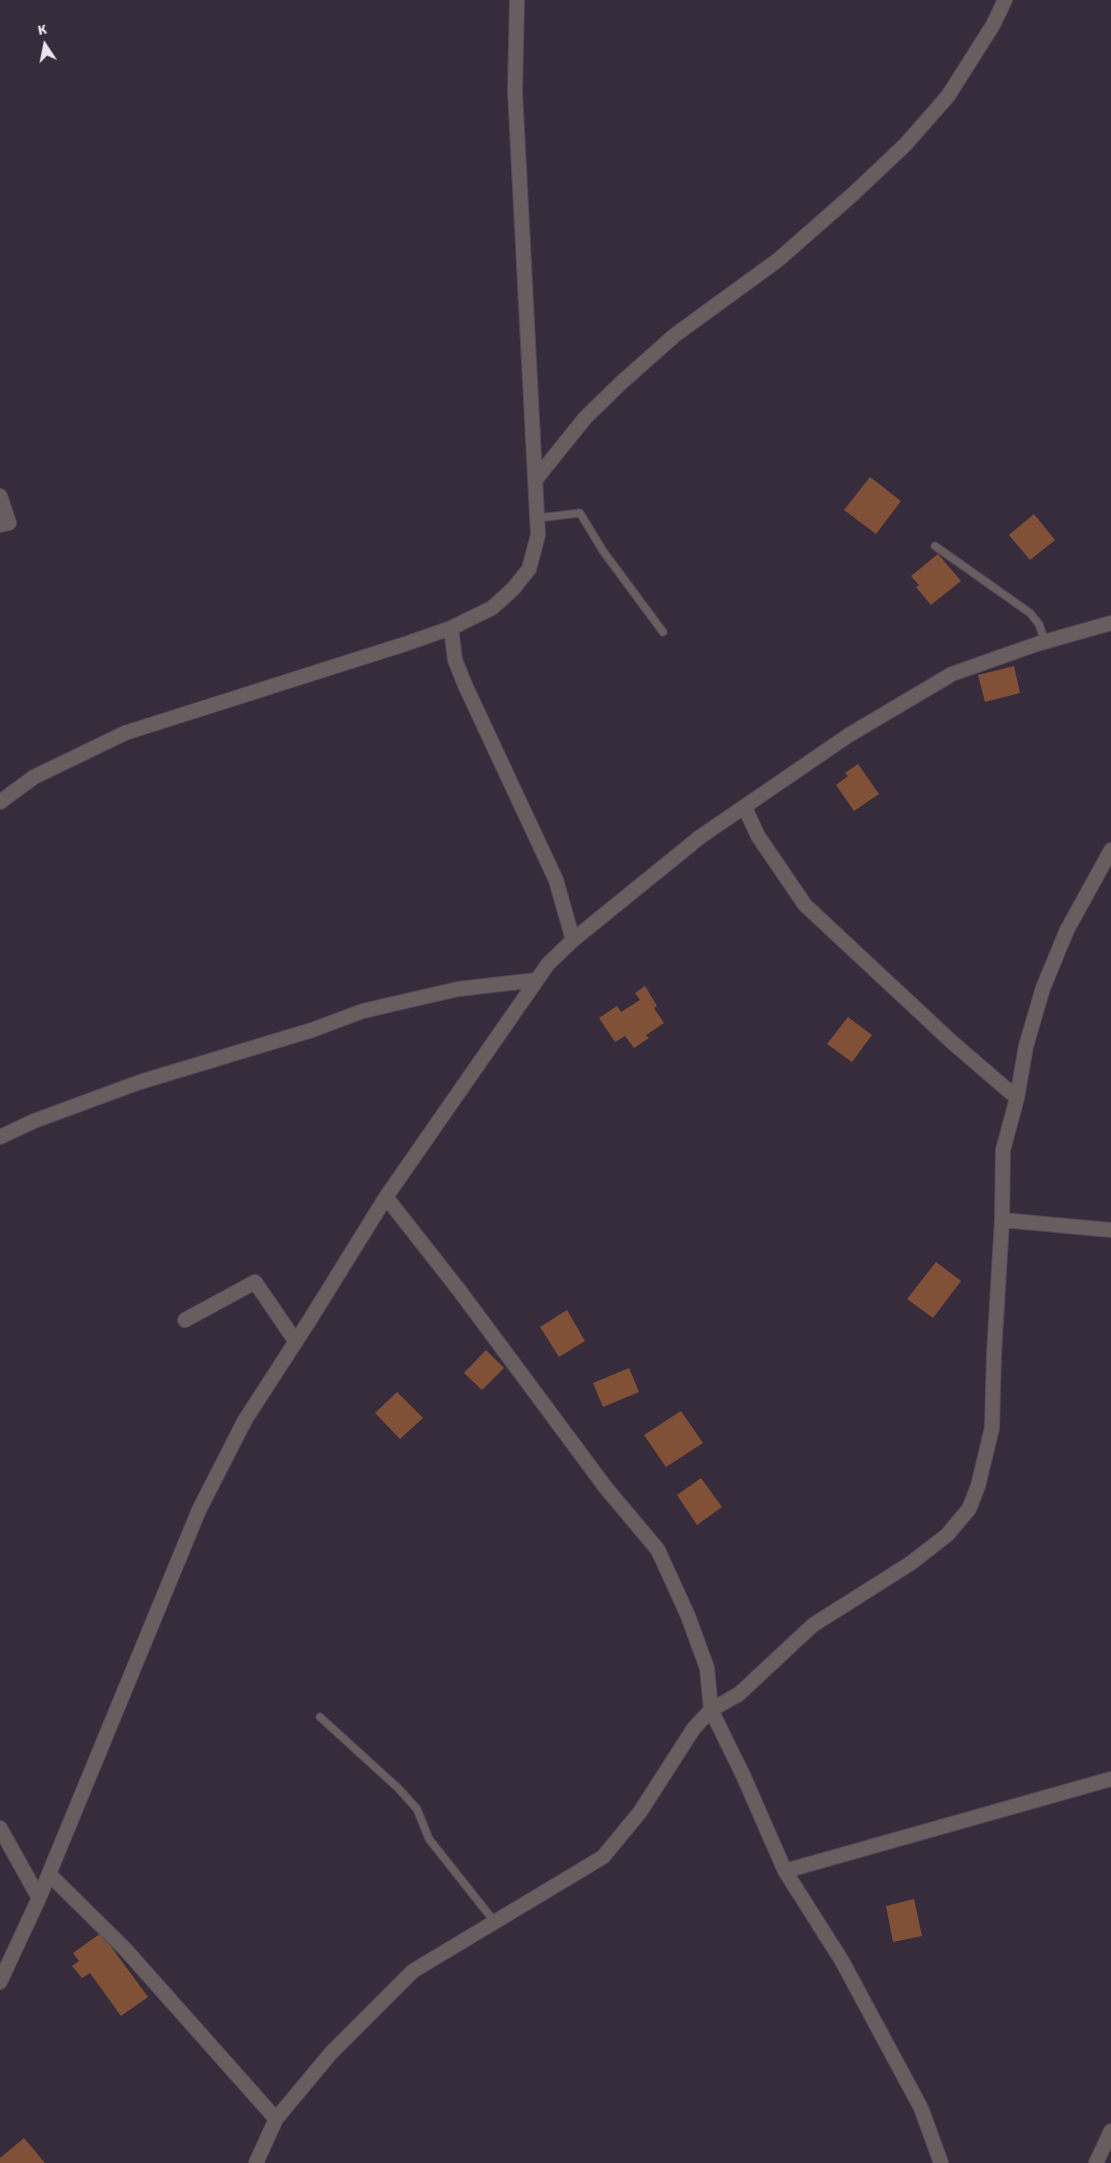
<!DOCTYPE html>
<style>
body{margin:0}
#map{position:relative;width:1111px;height:2163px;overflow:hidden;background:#372c3b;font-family:Signika,sans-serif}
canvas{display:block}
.north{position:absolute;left:20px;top:20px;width:50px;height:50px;-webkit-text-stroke:4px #372c3b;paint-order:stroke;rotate:349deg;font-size:14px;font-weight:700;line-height:20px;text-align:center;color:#ede6f0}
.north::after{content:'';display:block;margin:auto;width:18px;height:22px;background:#ede6f0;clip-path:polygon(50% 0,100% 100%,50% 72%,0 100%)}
</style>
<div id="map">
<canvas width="1111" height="2163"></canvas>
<div class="north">K</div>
</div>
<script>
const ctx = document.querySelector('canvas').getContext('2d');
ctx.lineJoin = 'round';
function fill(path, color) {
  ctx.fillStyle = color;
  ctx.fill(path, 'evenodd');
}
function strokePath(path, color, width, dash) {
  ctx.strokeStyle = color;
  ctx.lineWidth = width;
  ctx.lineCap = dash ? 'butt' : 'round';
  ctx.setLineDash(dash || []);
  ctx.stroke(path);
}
fill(new Path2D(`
 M 870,477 L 901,501 L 876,534 L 844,510 Z
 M 1034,514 L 1055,540 L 1030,560 L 1009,535 Z
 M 938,554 L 961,581 L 931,605 L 916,587 L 919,585 L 911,576 Z
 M 1014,666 L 1020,693 L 985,702 L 978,675 Z
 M 858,764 L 879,794 L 854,811 L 836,785 L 848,776 L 845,773 Z
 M 645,986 L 657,1006 L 654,1008 L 664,1023 L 646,1035 L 649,1038 L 634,1048 L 625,1036 L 615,1042 L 599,1018 L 617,1006 L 621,1012 L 640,1000 L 635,993 Z
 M 848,1017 L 872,1035 L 852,1062 L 827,1044 Z
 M 936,1262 L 961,1281 L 933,1318 L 907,1299 Z
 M 567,1310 L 585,1341 L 559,1357 L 540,1327 Z
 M 486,1350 L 504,1368 L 482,1390 L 464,1373 Z
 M 629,1368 L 639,1392 L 603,1407 L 593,1383 Z
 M 397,1392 L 423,1418 L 400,1439 L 375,1413 Z
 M 681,1411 L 703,1443 L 666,1467 L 644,1435 Z
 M 701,1478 L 722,1507 L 697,1525 L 677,1495 Z
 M 914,1899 L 922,1936 L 893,1942 L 886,1906 Z
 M 101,1933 L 148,1997 L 121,2016 L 90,1973 L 82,1978 L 72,1966 L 79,1961 L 73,1953 Z
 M 24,2138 L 45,2163 L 0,2163 L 0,2158 Z`), '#805136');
const lane = new Path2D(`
 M 538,518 L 580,513 L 603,551 L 663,632
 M 935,546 L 1030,613 L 1039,624 L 1045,642
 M 320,1717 L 398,1788 L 417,1809 L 429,1839 L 494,1921`);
const street = new Path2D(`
 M 536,479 L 585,418 L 622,382 L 675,335 L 778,260 L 852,195 L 905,145 L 948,96 L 993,25 L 1005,0
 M 0,496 L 9,523 L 0,525
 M 451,628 L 455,660 L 465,685 L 556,880 L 573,940
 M 0,802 L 34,777 L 125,733 L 405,644 L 451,628 L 492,608 L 513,589 L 529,569 L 538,535 L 515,91 L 517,0
 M 745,808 L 758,836 L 805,905 L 953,1043 L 1017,1098
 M 0,1137 L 34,1121 L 140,1082 L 312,1030 L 363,1011 L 458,989 L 537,980
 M 386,1197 L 459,1290 L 606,1488 L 658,1550 L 688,1616 L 707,1668 L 711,1710 L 743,1775 L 785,1871 L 842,1961 L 921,2108 L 941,2163
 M 1002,1220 L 1111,1230
 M 185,1320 L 255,1282 L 296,1342
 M 0,1828 L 39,1898
 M 785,1871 L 1111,1779
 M 49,1874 L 125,1949 L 276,2119
 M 0,1982 L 39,1898 L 199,1510 L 245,1420 L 311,1318 L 386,1197 L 548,964 L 573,940 L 700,837 L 849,735 L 952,674 L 1037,644 L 1111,623
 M 256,2163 L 276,2119 L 331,2053 L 413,1971 L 603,1857 L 640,1812 L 694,1728 L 711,1710 L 739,1694 L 813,1625 L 911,1563 L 947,1535 L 969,1509 L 978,1486 L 992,1428 L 994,1354 L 1002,1220 L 1003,1150 L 1017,1098 L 1026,1046 L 1043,988 L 1067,930 L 1111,850
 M 1096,2163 L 1111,2131`);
strokePath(lane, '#544a58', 9);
strokePath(street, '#544a58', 16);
strokePath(lane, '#695e5f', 7);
strokePath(street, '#695e5f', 14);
</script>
